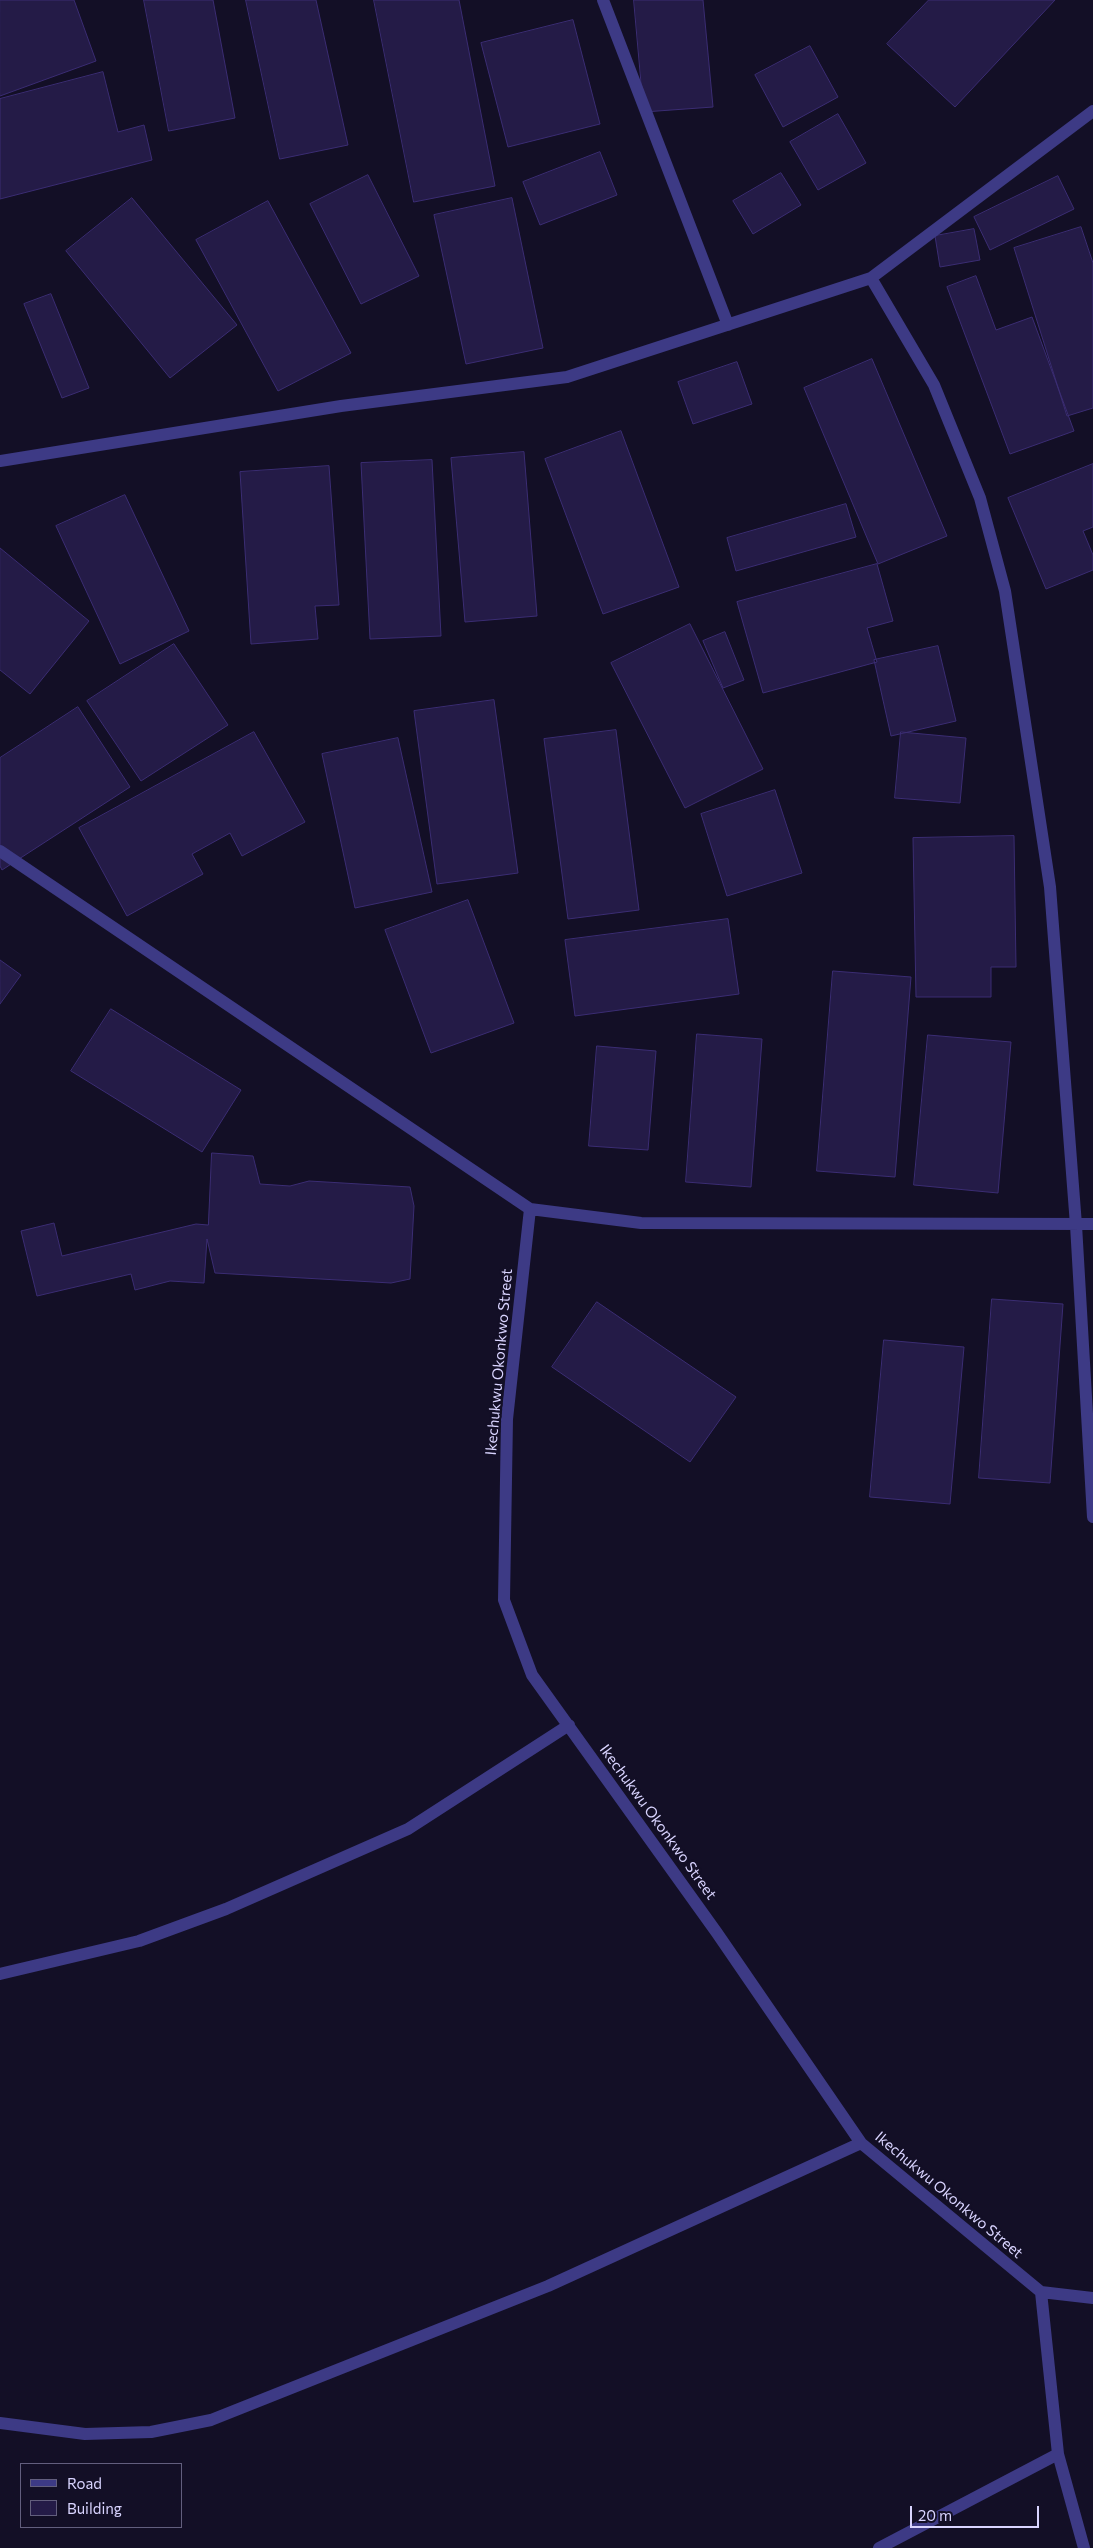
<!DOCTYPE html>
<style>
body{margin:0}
#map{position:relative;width:1093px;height:2548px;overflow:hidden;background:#130f26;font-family:Commissioner,sans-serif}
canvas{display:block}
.legend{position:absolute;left:20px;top:2463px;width:162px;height:65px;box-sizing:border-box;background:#130f26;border:1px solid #625e7d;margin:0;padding:6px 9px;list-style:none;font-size:15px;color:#d9d4ff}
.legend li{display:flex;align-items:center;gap:10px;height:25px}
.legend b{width:25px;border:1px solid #625e7d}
.scale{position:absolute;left:910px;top:2506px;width:129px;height:22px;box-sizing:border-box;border:2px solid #d9d4ff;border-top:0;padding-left:6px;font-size:15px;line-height:18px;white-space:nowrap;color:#d9d4ff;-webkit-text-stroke:4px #130f26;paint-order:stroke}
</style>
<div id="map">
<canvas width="1093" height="2548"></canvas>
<ul class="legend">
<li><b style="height:6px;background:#3d3a85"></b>Road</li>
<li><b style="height:14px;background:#241b47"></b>Building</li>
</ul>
<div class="scale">20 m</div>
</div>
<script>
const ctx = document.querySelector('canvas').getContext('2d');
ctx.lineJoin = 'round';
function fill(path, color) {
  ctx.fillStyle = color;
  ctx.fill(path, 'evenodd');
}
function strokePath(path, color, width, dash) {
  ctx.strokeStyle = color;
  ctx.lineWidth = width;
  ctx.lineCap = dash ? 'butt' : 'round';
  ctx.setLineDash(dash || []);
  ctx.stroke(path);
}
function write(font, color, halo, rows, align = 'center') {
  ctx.font = font + ' Commissioner,sans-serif';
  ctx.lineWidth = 4.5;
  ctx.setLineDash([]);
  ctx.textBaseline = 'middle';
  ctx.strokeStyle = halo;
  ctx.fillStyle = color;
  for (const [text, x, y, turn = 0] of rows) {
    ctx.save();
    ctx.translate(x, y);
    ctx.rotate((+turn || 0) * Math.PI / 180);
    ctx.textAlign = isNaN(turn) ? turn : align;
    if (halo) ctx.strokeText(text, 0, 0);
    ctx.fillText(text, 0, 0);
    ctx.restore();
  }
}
const building = new Path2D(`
 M 0,0 L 74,0 L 96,61 L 0,96 Z
 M 144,0 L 213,0 L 235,118 L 169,131 Z
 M 246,0 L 316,0 L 348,145 L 280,159 Z
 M 374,0 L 459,0 L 495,186 L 414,202 Z
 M 634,0 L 703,0 L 713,107 L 644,112 Z
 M 929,0 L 1055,0 L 955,107 L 887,44 Z
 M 573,20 L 600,124 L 508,147 L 481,43 Z
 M 810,46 L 838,97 L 783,127 L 755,75 Z
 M 103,72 L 118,132 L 144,125 L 152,160 L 0,199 L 0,99 Z
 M 838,114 L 866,163 L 818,190 L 790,142 Z
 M 600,152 L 617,195 L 540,225 L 523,182 Z
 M 781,173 L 801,205 L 753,234 L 733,201 Z
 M 368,175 L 419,276 L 361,304 L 310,204 Z
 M 1058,176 L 1074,209 L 990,250 L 974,217 Z
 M 132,198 L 237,325 L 170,378 L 66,251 Z
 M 512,198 L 543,348 L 466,364 L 434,215 Z
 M 268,201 L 351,353 L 278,391 L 196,240 Z
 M 1081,227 L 1093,263 L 1093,408 L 1067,416 L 1014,248 Z
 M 974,229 L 980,260 L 940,267 L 935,236 Z
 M 976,276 L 996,330 L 1032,317 L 1074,431 L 1010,454 L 947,287 Z
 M 51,294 L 89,388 L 62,398 L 24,304 Z
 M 872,359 L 947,536 L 878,564 L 804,388 Z
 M 737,362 L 752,404 L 693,424 L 678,382 Z
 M 621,431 L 679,587 L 603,614 L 545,459 Z
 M 524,452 L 537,616 L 465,622 L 451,458 Z
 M 432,460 L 441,636 L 370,639 L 361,463 Z
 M 1093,464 L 1093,527 L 1083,531 L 1093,555 L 1093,570 L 1046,589 L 1008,498 Z
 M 329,466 L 339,605 L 315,606 L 318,639 L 251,644 L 240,472 Z
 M 125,495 L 189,631 L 120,664 L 56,526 Z
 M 846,504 L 856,537 L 736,571 L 727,538 Z
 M 0,548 L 89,621 L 30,694 L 0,670 Z
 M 877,564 L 893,621 L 867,628 L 877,662 L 763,693 L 737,602 Z
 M 690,624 L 763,769 L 685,808 L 611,663 Z
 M 725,632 L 744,680 L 723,688 L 703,641 Z
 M 174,644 L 228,725 L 141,781 L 87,701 Z
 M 938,646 L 956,721 L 891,736 L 874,660 Z
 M 494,700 L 518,873 L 437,884 L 414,711 Z
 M 78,707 L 130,787 L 2,870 L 0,866 L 0,758 Z
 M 616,730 L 639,910 L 568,919 L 544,739 Z
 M 254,732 L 305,822 L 242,856 L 230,833 L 192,854 L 203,874 L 127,916 L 79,828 Z
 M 901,732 L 966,738 L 960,803 L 895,798 Z
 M 398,738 L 432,892 L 355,908 L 322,754 Z
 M 775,790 L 802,873 L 727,896 L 701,814 Z
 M 1014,836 L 1016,967 L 991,967 L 991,997 L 916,997 L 913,838 Z
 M 468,900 L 514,1023 L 431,1053 L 385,930 Z
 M 728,919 L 739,994 L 575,1016 L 565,940 Z
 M 0,960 L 21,975 L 0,1004 Z
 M 833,971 L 911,977 L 895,1177 L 817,1171 Z
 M 111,1009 L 241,1090 L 202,1152 L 71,1071 Z
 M 697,1034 L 762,1039 L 751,1187 L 686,1182 Z
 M 928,1035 L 1011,1042 L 998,1193 L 914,1185 Z
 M 597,1046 L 656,1051 L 648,1150 L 589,1146 Z
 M 212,1153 L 253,1156 L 260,1184 L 290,1186 L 309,1181 L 410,1187 L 414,1206 L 410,1279 L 391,1283 L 215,1273 L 207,1239 L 204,1283 L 170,1281 L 135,1290 L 131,1274 L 37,1296 L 21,1231 L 54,1223 L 62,1256 L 196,1224 L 208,1225 Z
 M 992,1299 L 1063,1304 L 1050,1483 L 979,1478 Z
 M 597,1302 L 736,1397 L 690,1462 L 552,1367 Z
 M 884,1340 L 964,1347 L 950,1504 L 870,1497 Z`);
fill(building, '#241b47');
strokePath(building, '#3b2d73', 1);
strokePath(new Path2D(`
 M 603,0 L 728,325
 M 871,278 L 934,385 L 980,498 L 1005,591 L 1050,887 L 1076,1225 L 1093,1517
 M 0,461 L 341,406 L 567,377 L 871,278 L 1093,111
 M 0,851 L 530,1209 L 641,1223 L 1093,1224
 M 530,1209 L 507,1419 L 504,1600 L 532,1675 L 717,1933 L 861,2143 L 1041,2292 L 1093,2298
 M 0,1974 L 139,1941 L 226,1909 L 408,1829 L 569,1725
 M 1041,2292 L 1058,2454 L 1084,2548
 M 0,2423 L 85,2434 L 151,2432 L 211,2420 L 548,2286 L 861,2143
 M 879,2548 L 1058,2454`), '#3d3a85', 12);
write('15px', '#d9d4ff', '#130f26', [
 ["Ikechukwu Okonkwo Street",499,1362,-85],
 ["Ikechukwu Okonkwo Street",658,1822,54],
 ["Ikechukwu Okonkwo Street",949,2195,40]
]);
</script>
